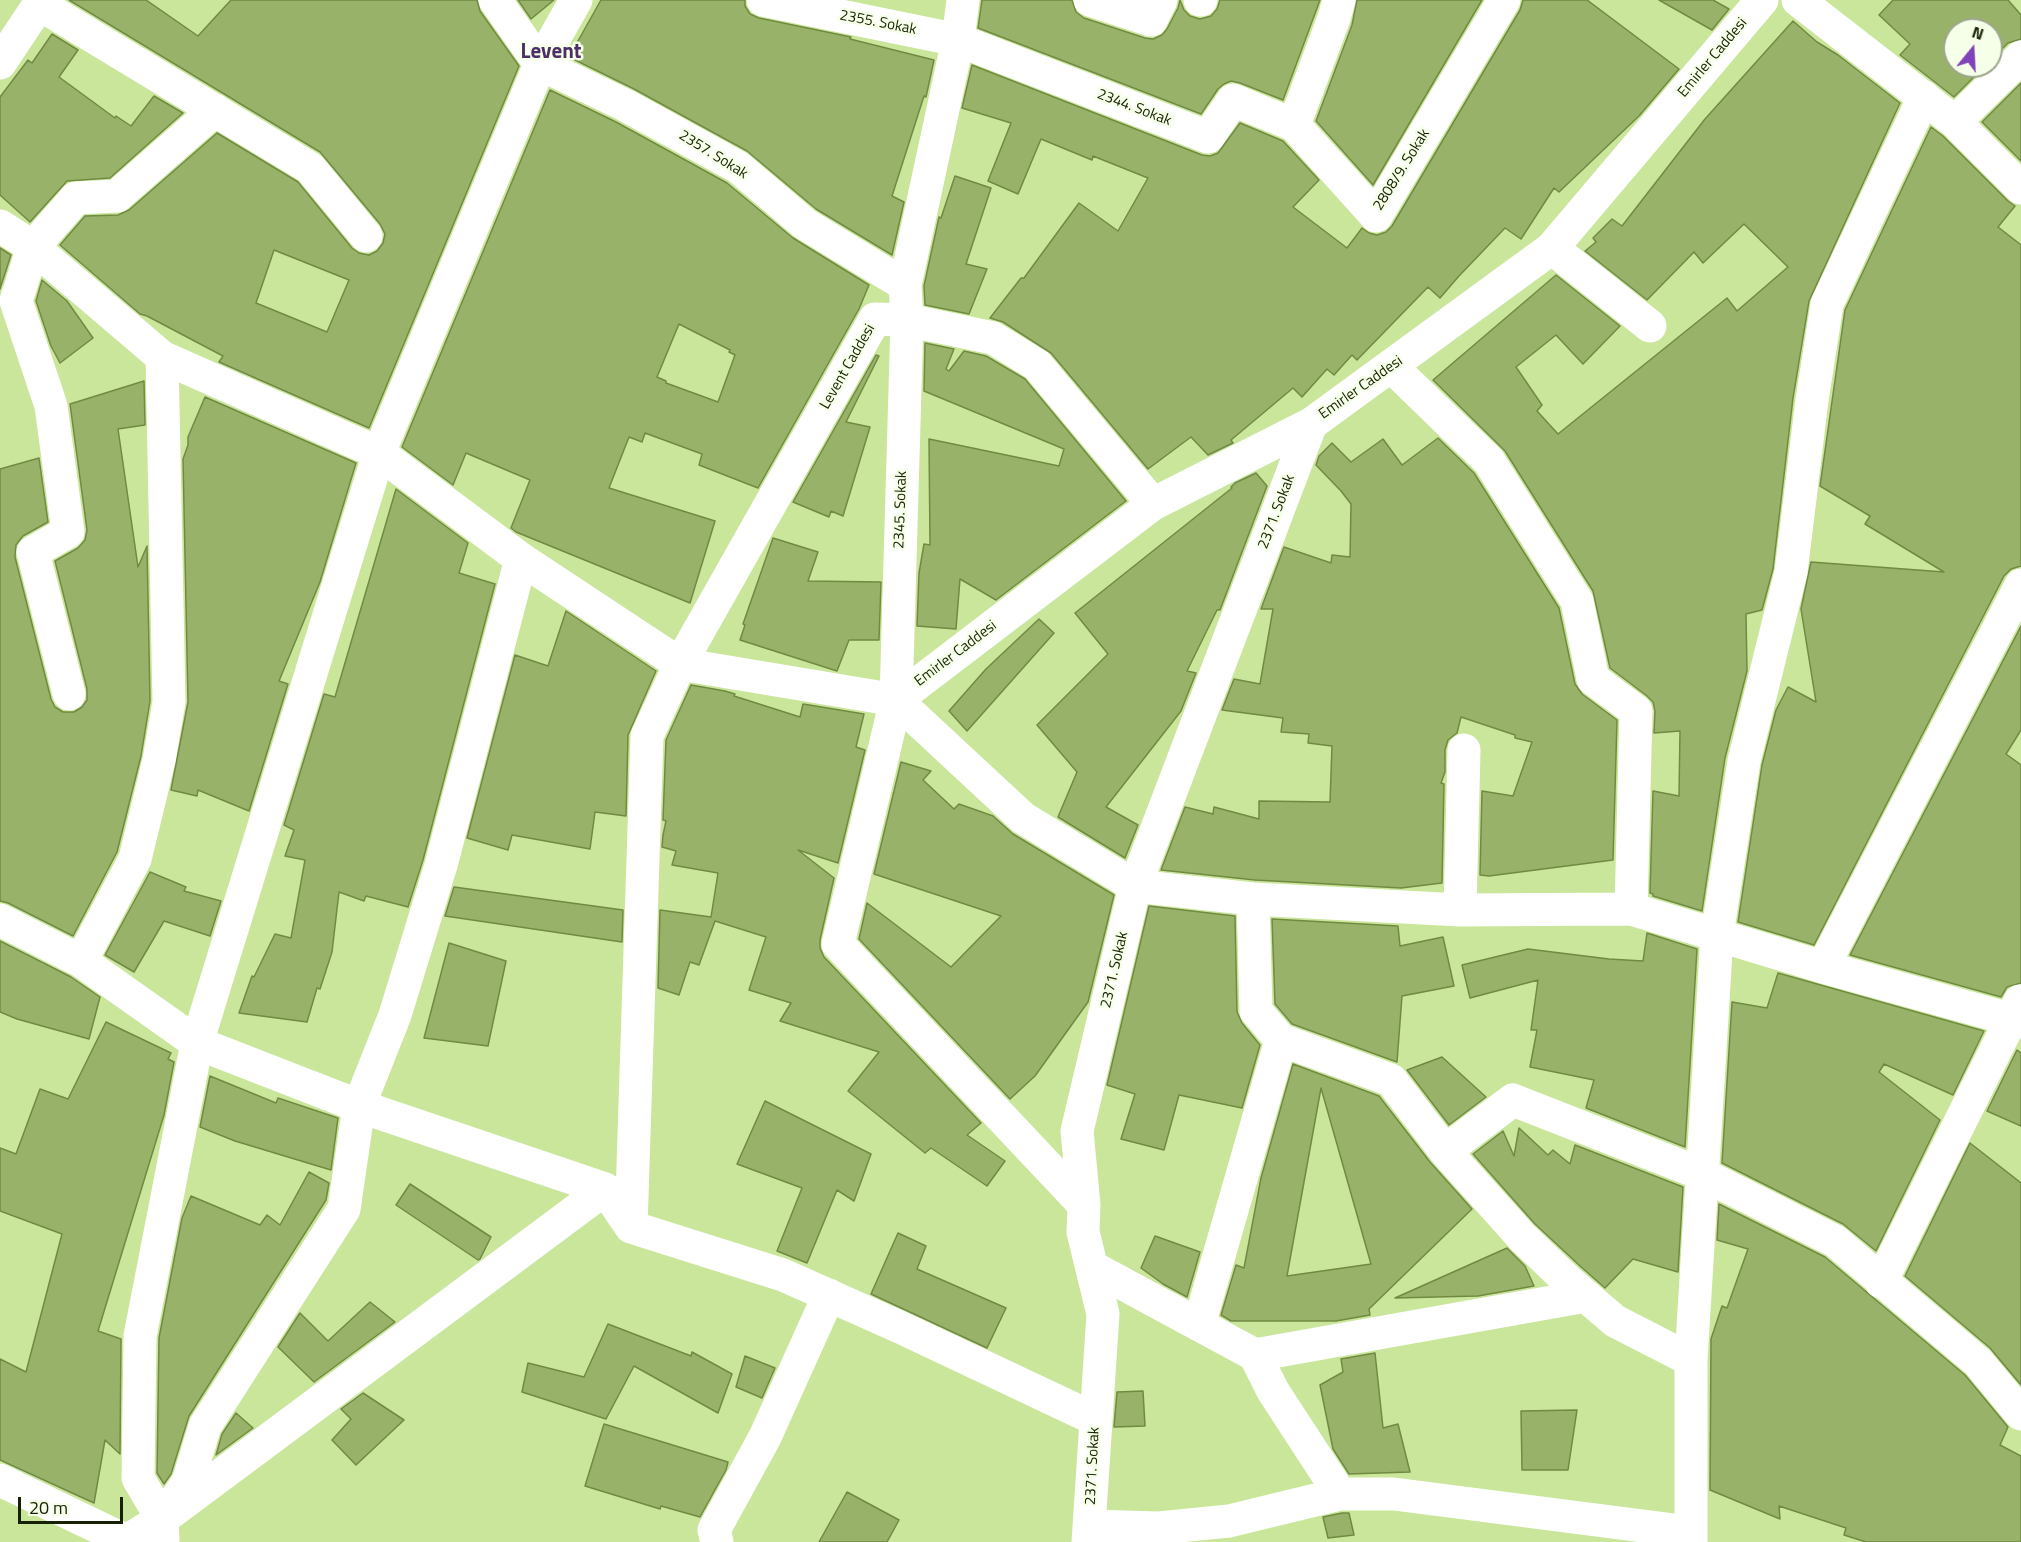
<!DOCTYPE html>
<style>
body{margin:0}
#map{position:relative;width:2021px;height:1542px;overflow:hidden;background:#cae69b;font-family:"Titillium Web",sans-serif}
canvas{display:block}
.north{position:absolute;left:1943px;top:18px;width:60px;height:60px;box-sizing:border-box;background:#f6ffe8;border:2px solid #9da68c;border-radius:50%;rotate:18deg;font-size:16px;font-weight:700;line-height:24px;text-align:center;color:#172103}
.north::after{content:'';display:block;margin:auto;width:21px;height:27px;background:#8143b9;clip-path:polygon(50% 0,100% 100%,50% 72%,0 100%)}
.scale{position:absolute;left:18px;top:1497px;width:105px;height:27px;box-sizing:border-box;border:3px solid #172103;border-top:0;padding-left:8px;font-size:18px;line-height:21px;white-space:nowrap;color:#172103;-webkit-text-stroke:4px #f6ffe8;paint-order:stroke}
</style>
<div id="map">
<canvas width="2021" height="1542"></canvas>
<div class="north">N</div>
<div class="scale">20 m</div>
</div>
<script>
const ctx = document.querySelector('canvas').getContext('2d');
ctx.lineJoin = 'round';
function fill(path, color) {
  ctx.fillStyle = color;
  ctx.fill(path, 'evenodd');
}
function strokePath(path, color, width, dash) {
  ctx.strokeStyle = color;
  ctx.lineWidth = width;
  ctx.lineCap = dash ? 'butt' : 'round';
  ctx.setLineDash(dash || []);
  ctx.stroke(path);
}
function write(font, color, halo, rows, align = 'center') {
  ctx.font = font + ' "Titillium Web",sans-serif';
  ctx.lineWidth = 5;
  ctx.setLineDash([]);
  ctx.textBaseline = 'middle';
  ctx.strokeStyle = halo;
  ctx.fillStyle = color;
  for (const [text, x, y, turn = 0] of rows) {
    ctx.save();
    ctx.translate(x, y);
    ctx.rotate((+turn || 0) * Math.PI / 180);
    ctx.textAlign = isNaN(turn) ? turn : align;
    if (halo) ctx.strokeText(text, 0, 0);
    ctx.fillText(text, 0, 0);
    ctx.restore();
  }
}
const building = new Path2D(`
 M 69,0 L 146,0 L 198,36 L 231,0 L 477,0 L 480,11 L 519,66 L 369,428 L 219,362 L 223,356 L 147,316 L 140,314 L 60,245 L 85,216 L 118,215 L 129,210 L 217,133 L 298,182 L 352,248 L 359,253 L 369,255 L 377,251 L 383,243 L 385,234 L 380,224 L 320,152 ZM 274,250 L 349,280 L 327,332 L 256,303 Z
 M 518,0 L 554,0 L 531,19 Z
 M 601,0 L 745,0 L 745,6 L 750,14 L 759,18 L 851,37 L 850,39 L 934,60 L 926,97 L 924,96 L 892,196 L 904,202 L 892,255 L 816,209 L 747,151 L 634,89 L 569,57 Z
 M 982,0 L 1072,0 L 1076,12 L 1084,18 L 1145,38 L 1153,39 L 1162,35 L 1167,29 L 1178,8 L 1180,0 L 1184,10 L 1190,16 L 1200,19 L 1211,16 L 1217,9 L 1220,0 L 1320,0 L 1283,100 L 1240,83 L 1231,81 L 1224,84 L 1218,89 L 1201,114 L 978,28 Z
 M 1357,0 L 1482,0 L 1373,185 L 1316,121 L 1352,25 Z
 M 1523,0 L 1587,0 L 1679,69 L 1639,116 L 1559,192 L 1554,188 L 1521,239 L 1505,228 L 1459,276 L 1440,298 L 1428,287 L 1357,360 L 1352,355 L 1334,375 L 1327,369 L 1302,397 L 1293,388 L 1231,440 L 1233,443 L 1208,455 L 1191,437 L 1148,469 L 1051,353 L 1003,322 L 990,318 L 1021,278 L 1024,278 L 1079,203 L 1118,231 L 1148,178 L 1093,156 L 1092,160 L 1041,139 L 1018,194 L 988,181 L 1011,123 L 962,108 L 972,65 L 1202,155 L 1210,156 L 1218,153 L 1240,123 L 1283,141 L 1319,180 L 1293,207 L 1347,248 L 1362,228 L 1369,233 L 1377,235 L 1386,232 L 1392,226 L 1520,10 Z
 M 1659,0 L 1713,0 L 1729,9 L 1712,30 Z
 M 1893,0 L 2008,0 L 2021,15 L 2021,39 L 2008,43 L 1991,60 L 1991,30 L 1955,30 L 1955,66 L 1985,66 L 1954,97 L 1900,55 L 1910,44 L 1879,15 Z
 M 1793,21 L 1817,42 L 1838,55 L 1900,103 L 1809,301 L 1793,398 L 1773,569 L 1762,610 L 1746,614 L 1747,671 L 1725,758 L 1702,911 L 1653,896 L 1653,894 L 1650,893 L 1653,791 L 1679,796 L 1680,731 L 1654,733 L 1655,711 L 1653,702 L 1647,696 L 1610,668 L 1593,591 L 1505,451 L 1433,380 L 1556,275 L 1620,326 L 1583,364 L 1556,335 L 1516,367 L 1542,405 L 1537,411 L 1558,434 L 1727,298 L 1737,311 L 1788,267 L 1744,224 L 1703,263 L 1694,252 L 1647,300 L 1585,251 L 1596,242 L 1593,238 L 1612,219 L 1622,226 L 1705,119 Z
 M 52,34 L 78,50 L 59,77 L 115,118 L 116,116 L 131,126 L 154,96 L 183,113 L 110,178 L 67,181 L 30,222 L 0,195 L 0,97 L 28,60 L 32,63 Z
 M 2021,83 L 2021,161 L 1982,122 Z
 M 550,90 L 616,122 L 727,183 L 793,238 L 869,285 L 859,309 L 758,488 L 699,465 L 702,454 L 645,433 L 642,442 L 629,437 L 609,488 L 715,521 L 690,603 L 516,532 L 511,528 L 530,480 L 466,453 L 453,485 L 402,447 ZM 679,324 L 730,350 L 729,352 L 735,355 L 718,402 L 666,383 L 666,381 L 657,377 Z
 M 1931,127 L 1943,136 L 2008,201 L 2015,206 L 1998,227 L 2021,245 L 2021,566 L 2011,569 L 2004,576 L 1814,945 L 1738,922 L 1762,765 L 1776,710 L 1788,687 L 1816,702 L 1801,609 L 1811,562 L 1944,572 L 1865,524 L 1870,516 L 1820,486 L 1845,310 Z
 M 955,176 L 991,188 L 966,264 L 987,269 L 969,314 L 925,305 L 924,286 L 939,217 L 941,218 Z
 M 0,248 L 11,255 L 0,289 Z
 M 42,280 L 67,301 L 93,338 L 60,363 L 51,346 L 36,301 Z
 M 925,343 L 954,349 L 946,369 L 949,371 L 964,351 L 986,356 L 1025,379 L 1126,501 L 996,600 L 960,579 L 956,629 L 917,626 L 919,573 L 924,544 L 930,545 L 929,439 L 1059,466 L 1064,449 L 924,391 Z
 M 876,355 L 879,356 L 846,422 L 870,427 L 843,516 L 831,511 L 829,517 L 793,502 Z
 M 144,381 L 145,425 L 118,429 L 138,567 L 147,546 L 150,701 L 141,756 L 117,852 L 73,936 L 8,903 L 0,901 L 0,469 L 39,458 L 48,522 L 23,536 L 16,545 L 15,557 L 51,699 L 55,707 L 63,712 L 74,712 L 82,707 L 87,700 L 87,689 L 55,561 L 78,548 L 85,540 L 87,530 L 70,404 Z
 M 205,397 L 356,463 L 320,582 L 279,681 L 288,684 L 249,811 L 198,790 L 197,796 L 171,790 L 188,702 L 183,459 L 188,445 L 188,437 Z
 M 1438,438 L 1474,473 L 1559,608 L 1575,684 L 1582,694 L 1617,720 L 1613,860 L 1489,876 L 1480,875 L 1482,791 L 1513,796 L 1532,742 L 1515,738 L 1515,735 L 1461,717 L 1457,733 L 1448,740 L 1445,750 L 1445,772 L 1441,783 L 1444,784 L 1442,883 L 1401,888 L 1255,880 L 1161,870 L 1185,807 L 1213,814 L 1214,807 L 1259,819 L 1259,801 L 1330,802 L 1332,746 L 1308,743 L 1309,734 L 1281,732 L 1283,718 L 1222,710 L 1234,679 L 1260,684 L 1273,609 L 1261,609 L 1284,547 L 1331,563 L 1332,555 L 1350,557 L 1351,504 L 1341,491 L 1316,465 L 1319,456 L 1332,443 L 1351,462 L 1383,439 L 1402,465 Z
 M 1256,473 L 1267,486 L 1220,610 L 1217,610 L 1187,671 L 1196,673 L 1181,711 L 1106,807 L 1138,825 L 1125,858 L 1058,817 L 1077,772 L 1037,725 L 1108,654 L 1075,613 L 1232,488 L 1231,487 L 1235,483 Z
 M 396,489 L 468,543 L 459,573 L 495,584 L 423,860 L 408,907 L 366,896 L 364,901 L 339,892 L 332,952 L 320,989 L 317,988 L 307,1022 L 239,1013 L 252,976 L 254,977 L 275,934 L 291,938 L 305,860 L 285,856 L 294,830 L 284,825 L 324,694 L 335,697 Z
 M 773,538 L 818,552 L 808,581 L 881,582 L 879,640 L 849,640 L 837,671 L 740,640 L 745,625 L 743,624 Z
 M 566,611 L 656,671 L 628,735 L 626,816 L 595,812 L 590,849 L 512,835 L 508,850 L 467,838 L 515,655 L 548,666 Z
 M 1039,619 L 1054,633 L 967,731 L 949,711 L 986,669 Z
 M 2021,626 L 2021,730 L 2006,754 L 2021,765 L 2021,983 L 2007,987 L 2001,997 L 1850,955 Z
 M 691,685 L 725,691 L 735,694 L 734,696 L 800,717 L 803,704 L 864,714 L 856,747 L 865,750 L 838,863 L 798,850 L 834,878 L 820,940 L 820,948 L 824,957 L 981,1123 L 967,1135 L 1005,1161 L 987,1186 L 931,1148 L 925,1153 L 848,1091 L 879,1052 L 780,1021 L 791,1003 L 749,990 L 766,937 L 715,921 L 699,965 L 690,962 L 679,995 L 658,988 L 660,910 L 711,917 L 718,873 L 672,865 L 676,851 L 662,847 L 663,835 L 666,821 L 663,820 L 666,740 Z
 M 901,762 L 931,771 L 923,780 L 954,809 L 959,804 L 993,816 L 1013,834 L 1114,895 L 1088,1002 L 1035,1076 L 1010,1099 L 859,939 L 867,903 L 951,967 L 1001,916 L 874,874 Z
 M 150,872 L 186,887 L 184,891 L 221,901 L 210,936 L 164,921 L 134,972 L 105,955 Z
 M 454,887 L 623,910 L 622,942 L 445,916 Z
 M 1149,906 L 1235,916 L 1237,1012 L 1242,1023 L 1260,1045 L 1242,1108 L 1179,1095 L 1164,1150 L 1121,1139 L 1135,1094 L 1107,1085 Z
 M 1272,919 L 1398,926 L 1400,946 L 1443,937 L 1454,986 L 1402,996 L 1397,1062 L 1292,1024 L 1275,1004 Z
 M 1647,933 L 1697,949 L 1685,1147 L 1586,1108 L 1594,1080 L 1530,1067 L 1537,1030 L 1531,1030 L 1538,980 L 1470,998 L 1462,965 L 1528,949 L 1609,959 L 1643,961 Z
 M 0,941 L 71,977 L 100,997 L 89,1039 L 17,1019 L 0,1012 Z
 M 449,943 L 506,961 L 488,1046 L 424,1038 Z
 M 1778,973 L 1984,1031 L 1953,1095 L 1884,1064 L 1879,1072 L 1940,1120 L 1876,1251 L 1843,1224 L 1722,1163 L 1732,1002 L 1767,1008 Z
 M 106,1022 L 171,1053 L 168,1059 L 174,1062 L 164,1115 L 98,1331 L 121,1339 L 120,1454 L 105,1440 L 94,1503 L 0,1460 L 0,1359 L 26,1372 L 62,1234 L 0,1211 L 0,1148 L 16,1154 L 40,1089 L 68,1099 Z
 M 2017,1050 L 2021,1053 L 2021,1126 L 1987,1111 Z
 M 1442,1057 L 1486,1097 L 1449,1125 L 1407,1070 Z
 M 1293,1064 L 1379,1096 L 1430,1162 L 1472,1209 L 1369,1309 L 1370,1315 L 1336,1321 L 1231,1321 L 1221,1315 L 1236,1265 L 1244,1268 L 1261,1178 ZM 1321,1088 L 1371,1264 L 1287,1276 Z
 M 210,1076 L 276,1103 L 278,1098 L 338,1118 L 331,1170 L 235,1141 L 200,1127 Z
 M 765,1101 L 871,1154 L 854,1201 L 837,1190 L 807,1263 L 777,1251 L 802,1188 L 737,1164 Z
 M 1519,1128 L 1548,1155 L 1553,1150 L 1570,1164 L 1575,1145 L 1683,1187 L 1678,1272 L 1633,1259 L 1605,1288 L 1580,1266 L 1535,1224 L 1473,1154 L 1503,1131 L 1514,1156 Z
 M 1970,1143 L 2021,1183 L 2021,1385 L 1990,1348 L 1905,1276 Z
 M 309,1172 L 329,1183 L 326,1200 L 189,1416 L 171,1474 L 164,1484 L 157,1473 L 159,1338 L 182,1218 L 191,1196 L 260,1225 L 267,1215 L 280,1225 Z
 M 410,1184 L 491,1237 L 480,1259 L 478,1260 L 396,1205 Z
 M 1719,1204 L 1825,1257 L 1965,1375 L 2008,1427 L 2000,1445 L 2021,1456 L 2021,1542 L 1866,1542 L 1844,1535 L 1846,1528 L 1779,1506 L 1780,1519 L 1710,1490 L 1711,1339 L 1722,1306 L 1727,1308 L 1748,1249 L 1717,1240 Z
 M 898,1233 L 926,1246 L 917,1269 L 1006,1308 L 987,1348 L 871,1294 Z
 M 1155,1236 L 1200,1252 L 1187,1297 L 1163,1284 L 1141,1268 Z
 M 1507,1248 L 1525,1266 L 1534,1286 L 1478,1296 L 1395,1298 Z
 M 370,1302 L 395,1322 L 314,1382 L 278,1347 L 300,1313 L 328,1341 Z
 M 608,1324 L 691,1356 L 692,1352 L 732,1374 L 718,1413 L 634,1366 L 606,1419 L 522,1392 L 528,1363 L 584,1377 Z
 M 1375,1353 L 1383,1428 L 1398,1424 L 1410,1472 L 1349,1474 L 1333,1449 L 1320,1385 L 1343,1372 L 1341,1359 Z
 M 745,1356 L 775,1368 L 762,1398 L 736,1387 Z
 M 1143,1391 L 1145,1426 L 1114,1427 L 1117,1392 Z
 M 363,1393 L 404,1420 L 356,1465 L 332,1440 L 351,1419 L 341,1409 Z
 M 1577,1410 L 1568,1470 L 1522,1470 L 1521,1411 Z
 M 236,1413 L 253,1428 L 216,1455 L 222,1434 Z
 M 604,1424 L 728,1462 L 726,1470 L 700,1517 L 661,1506 L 660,1509 L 585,1486 Z
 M 847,1492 L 899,1520 L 887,1542 L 819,1542 Z
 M 1342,1513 L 1349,1513 L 1354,1535 L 1328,1538 L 1323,1517 Z`);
fill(building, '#98b369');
strokePath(building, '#718a42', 1.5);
strokePath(new Path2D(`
 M 495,0 L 540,64 L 625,105 L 738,167 L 805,224 L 905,285
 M 763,0 L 958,40 L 1208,137 L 1233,100 L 1294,125
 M 1090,0 L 1151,20 L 1161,0
 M 1200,0 L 1201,0
 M 1339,0 L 1334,18 L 1294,125 L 1376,216 L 1504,0
 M 1798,0 L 1955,122 L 2021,188
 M 39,4 L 310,168 L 366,236
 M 0,63 L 42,0
 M 1955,122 L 2021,57
 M 0,226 L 33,247 L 162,357 L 379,453 L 521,559 L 680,664 L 896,700 L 1023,818 L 1135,886 L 1253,899 L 1460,910 L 1631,909 L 1823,967 L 2021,1022
 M 1552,248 L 1650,326
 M 1392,367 L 1489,461 L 1577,601 L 1593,679 L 1636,711 L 1631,909
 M 69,694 L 33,552 L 68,532 L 51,406 L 16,301 L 33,247 L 76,198 L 117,196 L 215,110
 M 896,700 L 1153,504 L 1311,424 L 1552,248 L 1762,0
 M 1253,899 L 1256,1011 L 1281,1040 L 1391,1080 L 1445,1151 L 1522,1237 L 1567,1280 L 1615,1321 L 1691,1360
 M 1460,910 L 1464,750
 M 0,920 L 81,961 L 197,1043 L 359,1106 L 605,1189
 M 81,961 L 135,859 L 159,760 L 169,702 L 162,357
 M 1823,967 L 2021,585
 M 1445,1151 L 1513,1100 L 1702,1174 L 1835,1241 L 1978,1362 L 2021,1414
 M 1084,1205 L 838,944 L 896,700 L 907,320 L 993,338 L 1037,365 L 1153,504
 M 631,1227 L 783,1275 L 902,1328 L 1095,1419
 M 1092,1267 L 1255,1355 L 1273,1391 L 1340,1494
 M 1881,1282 L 2020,1001
 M 1199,1325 L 1281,1040
 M 1255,1355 L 1586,1296
 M 0,1480 L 127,1541
 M 170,1508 L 188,1482 L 205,1426 L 344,1209 L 359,1106 L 395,1015 L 441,865 L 521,559
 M 1089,1526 L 1159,1528 L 1229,1521 L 1340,1494 L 1394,1494 L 1690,1532
 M 163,1540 L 162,1519 L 138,1478 L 140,1336 L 197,1043 L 379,453 L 540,64 L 576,0
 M 125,1542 L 162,1519 L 605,1189 L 631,1227 L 647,736 L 680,664 L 875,319 L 907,320 L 905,285 L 958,40 L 963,0
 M 717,1542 L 714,1530 L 765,1437 L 829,1295
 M 1088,1542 L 1103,1314 L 1083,1232 L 1084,1205 L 1077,1131 L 1135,886 L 1311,424
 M 1691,1542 L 1691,1360 L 1717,935 L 1744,761 L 1791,572 L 1812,400 L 1827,304 L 1924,97`), '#fff', 33);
write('15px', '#172103', '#f6ffe8', [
 ["2355. Sokak",878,23,11],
 ["Emirler Caddesi",1713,58,-50],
 ["2344. Sokak",1134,108,21],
 ["2357. Sokak",713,155,32],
 ["2808/9. Sokak",1402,170,-58],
 ["Levent Caddesi",848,367,-60],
 ["Emirler Caddesi",1361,388,-35],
 ["2345. Sokak",901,510,-88],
 ["2371. Sokak",1277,512,-69],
 ["Emirler Caddesi",956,654,-37],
 ["2371. Sokak",1115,970,-77],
 ["2371. Sokak",1093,1466,-87]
]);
write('bold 21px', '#4c2f69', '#f6ffe8', [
 ["Levent",551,53]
]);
</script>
